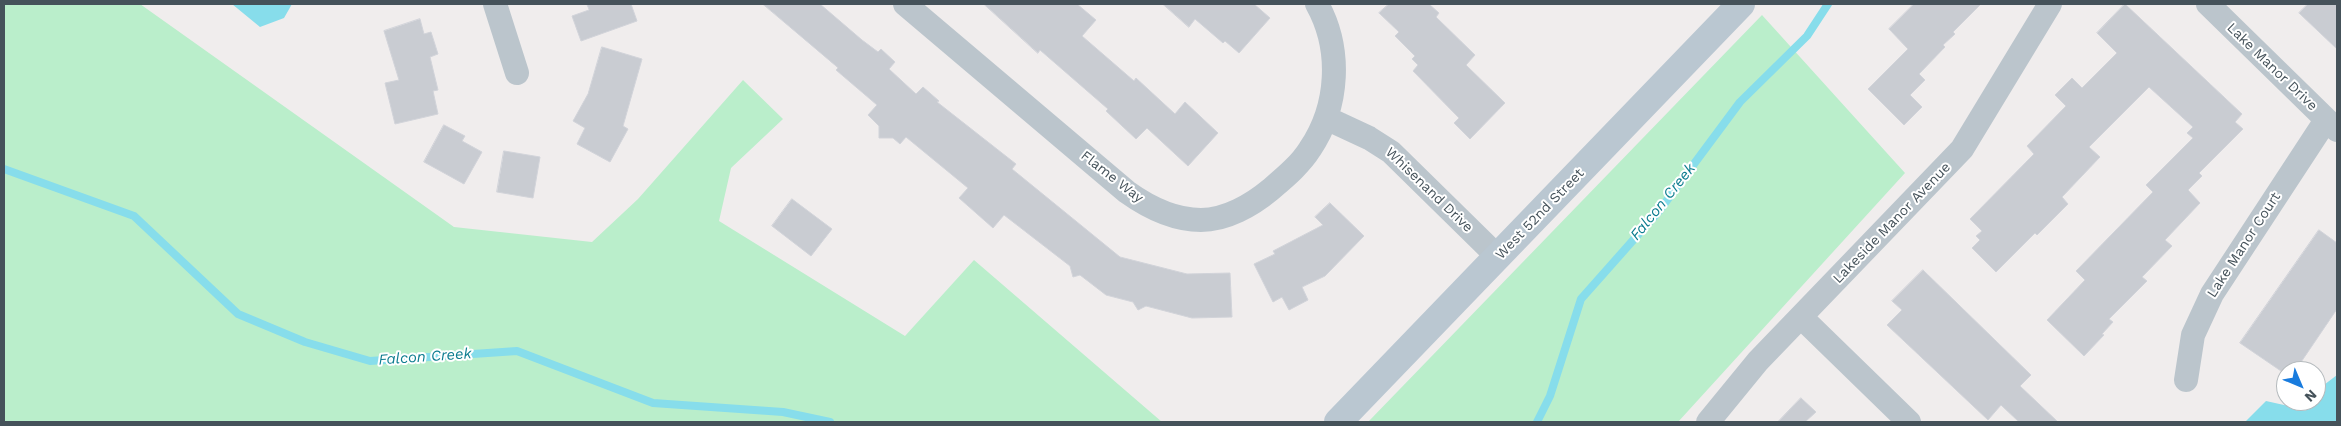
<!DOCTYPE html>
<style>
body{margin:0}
#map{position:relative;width:2341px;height:426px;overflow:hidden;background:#f0eded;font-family:"Work Sans",sans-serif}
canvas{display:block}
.frame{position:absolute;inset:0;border:5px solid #45525a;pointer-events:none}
.north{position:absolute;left:2276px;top:361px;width:50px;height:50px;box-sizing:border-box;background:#fff;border:1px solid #b5babd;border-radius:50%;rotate:135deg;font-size:14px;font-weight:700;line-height:20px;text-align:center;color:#45525a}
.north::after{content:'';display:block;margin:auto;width:18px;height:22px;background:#197cde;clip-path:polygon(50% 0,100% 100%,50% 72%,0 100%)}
</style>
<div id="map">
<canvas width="2341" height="426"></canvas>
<div class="frame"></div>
<div class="north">N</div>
</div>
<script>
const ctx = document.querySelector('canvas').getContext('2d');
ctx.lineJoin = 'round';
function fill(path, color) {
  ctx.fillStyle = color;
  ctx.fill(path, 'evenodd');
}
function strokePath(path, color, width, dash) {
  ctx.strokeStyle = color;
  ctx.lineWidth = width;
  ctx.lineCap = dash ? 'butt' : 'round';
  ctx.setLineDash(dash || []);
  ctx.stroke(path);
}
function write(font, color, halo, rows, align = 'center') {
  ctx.font = font + ' "Work Sans",sans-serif';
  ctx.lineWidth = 4;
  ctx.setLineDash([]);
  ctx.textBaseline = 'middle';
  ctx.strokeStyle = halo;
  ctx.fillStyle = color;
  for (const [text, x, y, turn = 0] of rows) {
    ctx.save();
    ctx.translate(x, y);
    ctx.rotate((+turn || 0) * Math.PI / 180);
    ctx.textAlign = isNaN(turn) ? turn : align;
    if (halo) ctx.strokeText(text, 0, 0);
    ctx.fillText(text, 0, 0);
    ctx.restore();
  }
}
fill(new Path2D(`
 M 4,4 L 140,4 L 454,227 L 592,242 L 638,199 L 743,80 L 783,119 L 731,168 L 719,221 L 905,336 L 974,260 L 1162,422 L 4,422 Z
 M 1762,15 L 1905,173 L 1678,422 L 1368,422 Z`), '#baeecb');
fill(new Path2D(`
 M 232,4 L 292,4 L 284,18 L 260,27 Z
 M 2337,375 L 2337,422 L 2245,422 L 2266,401 L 2293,407 L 2302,401 L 2316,401 L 2316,391 Z`), '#87ddeb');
strokePath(new Path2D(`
 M 4,169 L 134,216 L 238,314 L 305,342 L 370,361 L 517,351 L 653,403 L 783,412 L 830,422
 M 1537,422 L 1550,396 L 1581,299 L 1659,211 L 1740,102 L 1807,36 L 1828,4`), '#87ddeb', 8);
const building = new Path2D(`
 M 587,4 L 631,4 L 637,21 L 581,41 L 572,16 L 589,10 Z
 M 763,4 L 820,4 L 862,40 L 878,52 L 881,49 L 895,62 L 889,69 L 916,94 L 923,87 L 939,101 L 937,102 L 1016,164 L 1012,169 L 1120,257 L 1187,274 L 1230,273 L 1232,317 L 1192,318 L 1146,306 L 1138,310 L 1133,302 L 1106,295 L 1080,275 L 1073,277 L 1070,266 L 1004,215 L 993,228 L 959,198 L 968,188 L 906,137 L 900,144 L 893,138 L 879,138 L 879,126 L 868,115 L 877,105 L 836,70 L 838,68 Z
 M 984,4 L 1077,4 L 1096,20 L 1082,36 L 1134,81 L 1136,78 L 1175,114 L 1185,102 L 1218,133 L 1188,166 L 1147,128 L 1136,139 L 1106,111 L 1108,109 L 1040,50 L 1038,53 Z
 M 1163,4 L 1254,4 L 1270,18 L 1239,53 L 1225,41 L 1223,43 L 1195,19 L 1189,27 Z
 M 1389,4 L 1429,4 L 1439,13 L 1436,17 L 1475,55 L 1466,65 L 1505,103 L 1470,139 L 1454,123 L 1459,118 L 1413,71 L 1418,65 L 1412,59 L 1415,56 L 1395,36 L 1399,32 L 1379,13 Z
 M 1914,4 L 1981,4 L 1953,32 L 1955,34 L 1943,45 L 1945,47 L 1919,74 L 1925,80 L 1910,95 L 1922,107 L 1904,125 L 1868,89 L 1908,49 L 1889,29 Z
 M 2125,4 L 2242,114 L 2235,122 L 2243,129 L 2199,173 L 2202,176 L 2188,190 L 2200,203 L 2165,240 L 2172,246 L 2142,277 L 2147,281 L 2109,319 L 2113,322 L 2102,334 L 2104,335 L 2084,356 L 2047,320 L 2085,280 L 2076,271 L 2153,192 L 2146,185 L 2193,138 L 2187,133 L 2193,127 L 2149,87 L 2089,147 L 2100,157 L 2062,197 L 2068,204 L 2037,235 L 2035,233 L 1996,272 L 1972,248 L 1980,240 L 1976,236 L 1982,231 L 1970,219 L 2034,154 L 2027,146 L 2066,106 L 2055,95 L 2072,78 L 2082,88 L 2117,53 L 2097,33 Z
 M 2308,4 L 2337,4 L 2337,49 L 2299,13 Z
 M 420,19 L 424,34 L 431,32 L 438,54 L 430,57 L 438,90 L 433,91 L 438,114 L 395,124 L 385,83 L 399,80 L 384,31 Z
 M 602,47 L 642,59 L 623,126 L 628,129 L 610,162 L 577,144 L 585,128 L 573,121 L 588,94 Z
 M 444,125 L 465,136 L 462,141 L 482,152 L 464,184 L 424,162 Z
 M 504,151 L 540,157 L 533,198 L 497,192 Z
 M 792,199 L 832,229 L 811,256 L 772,226 Z
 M 1330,203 L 1364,236 L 1325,276 L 1302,287 L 1308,300 L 1289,310 L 1282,297 L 1273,302 L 1254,264 L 1275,254 L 1273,251 L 1323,225 L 1315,217 Z
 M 2319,230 L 2337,243 L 2337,309 L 2295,371 L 2281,371 L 2240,343 Z
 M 1923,270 L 2031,375 L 2020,386 L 2058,422 L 2019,422 L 2001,405 L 1988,420 L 1887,325 L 1902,310 L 1892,301 Z
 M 1801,398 L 1816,412 L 1805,422 L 1778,422 Z`);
fill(building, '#c9ccd2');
strokePath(building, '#d1d3d9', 1);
strokePath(new Path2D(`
 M 495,4 L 517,73
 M 905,4 L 1127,192 C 1148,207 1175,220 1201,220 C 1226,220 1252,205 1270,190 C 1284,178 1300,165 1310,149 C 1339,106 1342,49 1317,4
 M 2208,4 L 2337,130
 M 1326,118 L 1369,138 L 1391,152 L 1498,257
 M 1801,317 L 1909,422
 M 2186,380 L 2193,335 L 2212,294 L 2326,120
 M 1708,422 L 1758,361 L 1962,149 L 2050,4`), '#bbc5cc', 24);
strokePath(new Path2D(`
 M 1338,422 L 1741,4`), '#bac7d1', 28);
write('14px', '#45525a', '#fff', [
 ["Lake Manor Drive",2272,67,44],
 ["Flame Way",1112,177,38],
 ["Whisenand Drive",1429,190,44],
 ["West 52nd Street",1540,214,-46],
 ["Lakeside Manor Avenue",1892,223,-46],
 ["Lake Manor Court",2244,245,-57]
]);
write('italic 15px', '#0d7d90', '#fff', [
 ["Falcon Creek",1663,202,-51],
 ["Falcon Creek",425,357,-4]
]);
</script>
